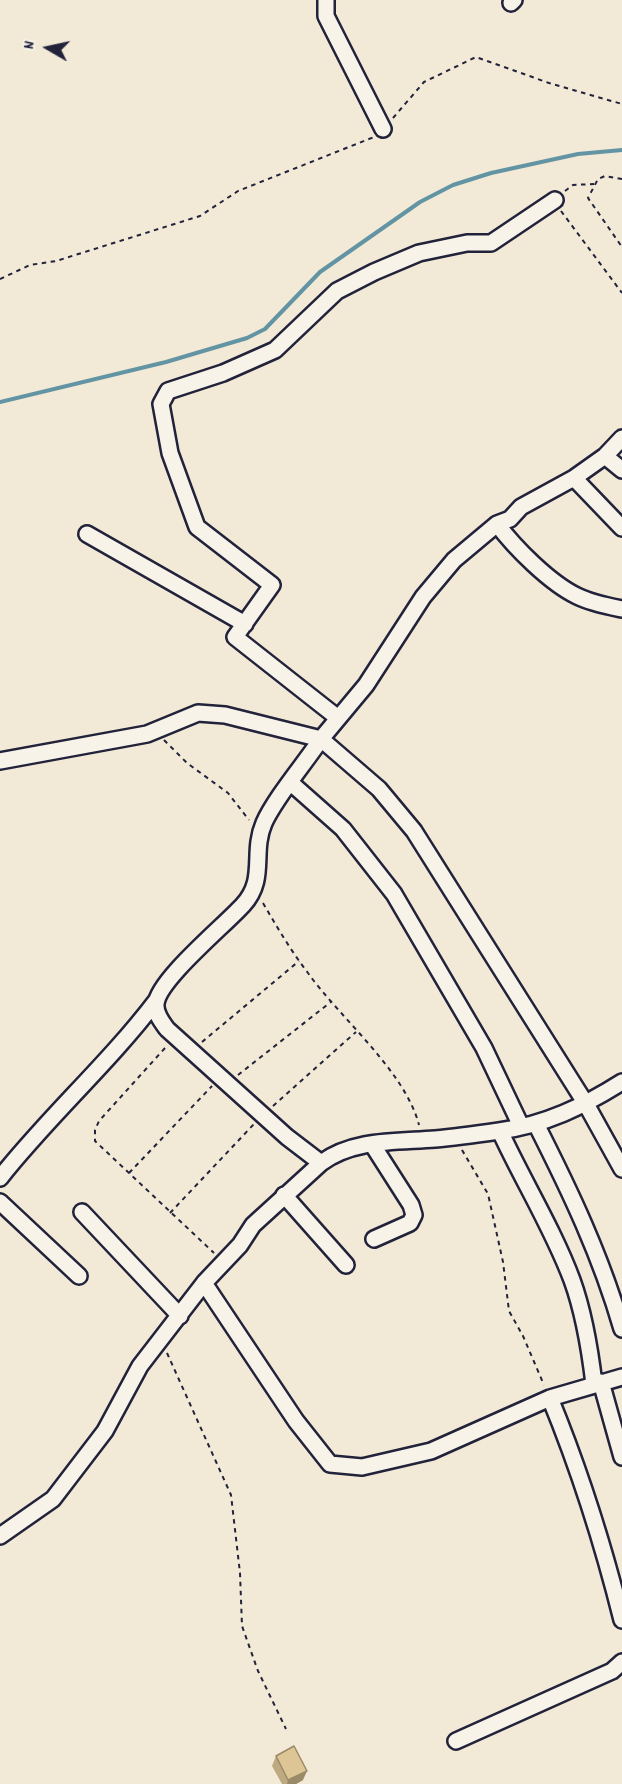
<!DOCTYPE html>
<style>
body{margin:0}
#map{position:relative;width:622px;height:1784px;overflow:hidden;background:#f2ead7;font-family:Dekko,sans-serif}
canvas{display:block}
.north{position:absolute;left:18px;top:18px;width:60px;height:60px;-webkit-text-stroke:4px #f7f3e8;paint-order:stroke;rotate:279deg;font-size:16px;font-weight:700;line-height:24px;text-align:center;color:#22223b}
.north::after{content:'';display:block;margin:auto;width:21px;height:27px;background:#22223b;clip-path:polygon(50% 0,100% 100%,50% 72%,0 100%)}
</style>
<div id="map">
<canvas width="622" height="1784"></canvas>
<div class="north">N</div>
</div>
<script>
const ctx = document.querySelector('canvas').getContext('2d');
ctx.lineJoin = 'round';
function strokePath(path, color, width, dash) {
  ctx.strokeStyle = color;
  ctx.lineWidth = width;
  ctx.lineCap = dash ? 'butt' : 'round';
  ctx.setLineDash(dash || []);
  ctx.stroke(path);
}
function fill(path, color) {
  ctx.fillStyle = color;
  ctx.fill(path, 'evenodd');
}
strokePath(new Path2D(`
 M 0,402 L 166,362 L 247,338 L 265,329 L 320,272 L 420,202 L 453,185 L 491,173 L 578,154 L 622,150`), '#6394a3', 4);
const minor = new Path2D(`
 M 326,0 L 326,16 L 383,129
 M 511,3 L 514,0
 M 605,456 L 622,470
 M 574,478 L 622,528
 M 497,524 C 515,548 550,583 577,596 C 591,603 607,606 622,609
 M 87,534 L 245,624
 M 338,718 L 235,637 L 272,585 L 197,527 L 170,453 L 161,404 L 168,391 L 223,373 L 275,350 L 337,291 L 374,272 L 419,253 L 467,243 L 491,243 L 555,200
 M 0,761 L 147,734 L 198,713 L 225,715 L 321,739 L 366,685 L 423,597 L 454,560 L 497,524 L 510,519 L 521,507 L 574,478 L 605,456 L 622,438
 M 291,783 L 343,829 L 394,894 L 484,1048 L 521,1126
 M 622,1082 C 584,1106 545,1125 499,1131 C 478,1134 457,1137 435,1139 C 397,1142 353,1139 321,1163 L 287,1137 L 167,1029 C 162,1022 155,1014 156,1004 C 158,980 225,925 243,905 C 267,879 251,853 264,823 C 275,798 305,763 321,739 L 379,789 L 414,831 L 586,1104 L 622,1169
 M 536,1124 C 570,1191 601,1256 622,1329
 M 500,1131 C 523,1181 553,1229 572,1280 C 584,1313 590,1350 594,1384
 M 372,1144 L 411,1205 L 414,1215 L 410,1223 L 374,1239
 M 0,1178 C 49,1116 108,1064 156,1001
 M 284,1195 L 346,1265
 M 0,1202 L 79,1276
 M 82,1212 L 180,1316
 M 204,1283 L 296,1421 L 330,1464 L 362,1467 L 431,1451 L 550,1398 L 622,1377
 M 601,1382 L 622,1457
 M 550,1398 C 580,1471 603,1544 622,1620
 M 0,1536 L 53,1499 L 105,1431 L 140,1366 L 204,1283 L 240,1245 L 253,1225 L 321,1163
 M 456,1741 L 612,1671 L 622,1662`);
strokePath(minor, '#22223b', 20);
strokePath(new Path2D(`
 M 393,118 L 424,82 L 476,57 L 549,83 L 622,104
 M 622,179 L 605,176 L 598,179 L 588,198 L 622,247
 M 565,191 L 573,185 L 594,184
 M 561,211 L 622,293
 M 0,279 L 30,265 L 56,261 L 200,216 L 238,191 L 374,137
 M 164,740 L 187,763 L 228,793 L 249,820
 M 263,903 C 277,927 291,951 308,973 C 340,1018 405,1071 419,1125
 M 202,1042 L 299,961
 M 165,1048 L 99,1121 L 95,1130 L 95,1141 L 214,1253
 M 238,1075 L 332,1001
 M 273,1106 L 356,1032
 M 462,1150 L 488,1194 L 503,1262 L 509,1311 L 523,1336 L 544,1385
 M 129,1173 L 212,1086
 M 170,1213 L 254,1124
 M 167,1353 L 231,1495 L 240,1573 L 242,1626 L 258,1671 L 286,1729`), '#22223b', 2, [4.5, 4.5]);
strokePath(minor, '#f7f3e8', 15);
fill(new Path2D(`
 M 276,1756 L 303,1780 L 296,1784 L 282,1784 L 272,1766 Z`), '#bfa980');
fill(new Path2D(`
 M 307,1771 L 303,1780 L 296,1784 L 287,1784 L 288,1780 Z`), '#9b8a68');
const building = new Path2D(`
 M 294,1746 L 307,1771 L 288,1780 L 276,1756 Z`);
fill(building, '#dec595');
strokePath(building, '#9b8a68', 1.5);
</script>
